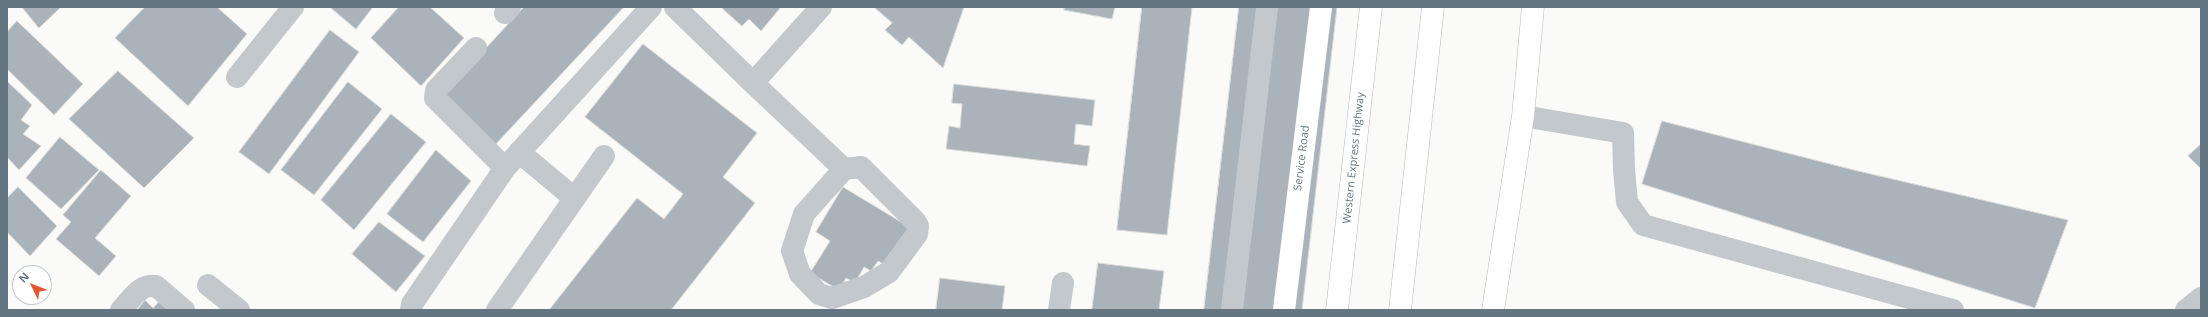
<!DOCTYPE html>
<style>
body{margin:0}
#map{position:relative;width:2208px;height:317px;overflow:hidden;background:#fafaf8;font-family:"Open Sans",sans-serif}
canvas{display:block}
.frame{position:absolute;inset:0;border:8px solid #657683;pointer-events:none}
.north{position:absolute;left:12px;top:265px;width:40px;height:40px;box-sizing:border-box;background:#fff;border:1px solid #c1c8cd;border-radius:50%;rotate:313deg;font-size:11px;font-weight:700;line-height:16px;text-align:center;color:#657683}
.north::after{content:'';display:block;margin:auto;width:14px;height:18px;background:#e4572e;clip-path:polygon(50% 0,100% 100%,50% 72%,0 100%)}
</style>
<div id="map">
<canvas width="2208" height="317"></canvas>
<div class="frame"></div>
<div class="north">N</div>
</div>
<script>
const ctx = document.querySelector('canvas').getContext('2d');
ctx.lineJoin = 'round';
function fill(path, color) {
  ctx.fillStyle = color;
  ctx.fill(path, 'evenodd');
}
function strokePath(path, color, width, dash) {
  ctx.strokeStyle = color;
  ctx.lineWidth = width;
  ctx.lineCap = dash ? 'butt' : 'round';
  ctx.setLineDash(dash || []);
  ctx.stroke(path);
}
function write(font, color, halo, rows, align = 'center') {
  ctx.font = font + ' "Open Sans",sans-serif';
  ctx.lineWidth = 4;
  ctx.setLineDash([]);
  ctx.textBaseline = 'middle';
  ctx.strokeStyle = halo;
  ctx.fillStyle = color;
  for (const [text, x, y, turn = 0] of rows) {
    ctx.save();
    ctx.translate(x, y);
    ctx.rotate((+turn || 0) * Math.PI / 180);
    ctx.textAlign = isNaN(turn) ? turn : align;
    if (halo) ctx.strokeText(text, 0, 0);
    ctx.fillText(text, 0, 0);
    ctx.restore();
  }
}
const building = new Path2D(`
 M 22,7 L 61,7 L 39,28 Z
 M 145,7 L 217,7 L 247,34 L 188,106 L 115,38 Z
 M 330,7 L 373,7 L 356,29 Z
 M 399,7 L 430,7 L 464,38 L 421,86 L 371,38 Z
 M 524,7 L 624,7 L 495,145 L 443,95 Z
 M 721,7 L 781,7 L 761,31 L 749,19 L 742,26 Z
 M 874,7 L 964,7 L 943,68 L 909,37 L 902,45 L 885,30 L 892,23 Z
 M 1065,7 L 1115,7 L 1112,19 L 1064,10 Z
 M 1142,7 L 1192,7 L 1167,235 L 1117,230 Z
 M 1239,7 L 1337,7 L 1302,310 L 1204,310 Z
 M 17,21 L 83,84 L 54,115 L 7,69 L 7,32 Z
 M 330,30 L 359,52 L 269,174 L 239,152 Z
 M 643,44 L 757,133 L 723,177 L 755,203 L 671,310 L 549,310 L 637,198 L 664,219 L 683,194 L 585,117 Z
 M 118,71 L 194,138 L 144,188 L 69,119 Z
 M 7,81 L 32,105 L 21,120 L 30,126 L 23,134 L 41,146 L 19,170 L 7,157 Z
 M 348,82 L 382,109 L 314,195 L 281,170 Z
 M 954,84 L 1095,100 L 1092,126 L 1076,124 L 1074,144 L 1090,146 L 1087,166 L 946,149 L 949,126 L 960,128 L 962,104 L 952,103 Z
 M 391,114 L 426,142 L 354,230 L 321,200 Z
 M 1662,121 L 1854,170 L 2068,220 L 2035,308 L 1642,184 Z
 M 60,137 L 99,170 L 61,209 L 26,178 Z
 M 2201,144 L 2201,169 L 2188,156 Z
 M 436,150 L 471,181 L 423,242 L 387,214 Z
 M 101,170 L 131,196 L 95,238 L 116,256 L 99,276 L 56,239 L 71,222 L 63,215 Z
 M 18,187 L 57,226 L 30,256 L 7,232 L 7,198 Z
 M 843,187 L 911,228 L 887,266 L 878,261 L 871,271 L 864,267 L 855,283 L 846,278 L 839,290 L 810,273 L 830,241 L 816,232 Z
 M 379,222 L 425,256 L 396,292 L 352,254 Z
 M 1098,263 L 1164,271 L 1159,310 L 1092,310 Z
 M 940,278 L 1005,286 L 1002,310 L 936,310 Z
 M 162,298 L 176,310 L 137,310 L 145,300 L 153,308 Z`);
fill(building, '#aab3b9');
strokePath(building, '#dcdcda', 1);
const major = new Path2D(`
 M 1284,310 L 1321,7
 M 1493,310 L 1523,116 L 1533,7`);
const highway = new Path2D(`
 M 1337,310 L 1371,7
 M 1400,310 L 1433,7`);
strokePath(major, '#b5babe', 23);
strokePath(highway, '#b4b9bd', 23);
strokePath(new Path2D(`
 M 675,7 L 753,83 L 821,7
 M 505,13 L 510,7
 M 476,48 L 436,90 L 435,98 L 505,168
 M 237,77 L 293,7
 M 753,83 L 844,169
 M 1523,116 L 1623,133 L 1624,170 L 1627,202 L 1643,225 L 1953,310
 M 519,152 L 574,198
 M 861,167 L 915,221 L 918,226 L 917,234 L 889,272 L 864,287 L 832,298 L 819,294 L 800,274 L 792,251 L 804,214 L 844,169 Z
 M 208,285 L 239,310
 M 121,310 C 131,300 140,283 156,286 L 184,310
 M 411,310 L 412,304 L 505,168 L 651,7
 M 497,310 L 604,156
 M 1059,310 L 1063,283
 M 1232,310 L 1267,7
 M 2186,310 L 2201,298`), '#c3c8cc', 22);
strokePath(major, '#fff', 22);
strokePath(highway, '#fff', 22);
write('11px', '#657683', '#fff', [
 ["Service Road",1302,158,-83],
 ["Western Express Highway",1354,158,-84]
]);
</script>
